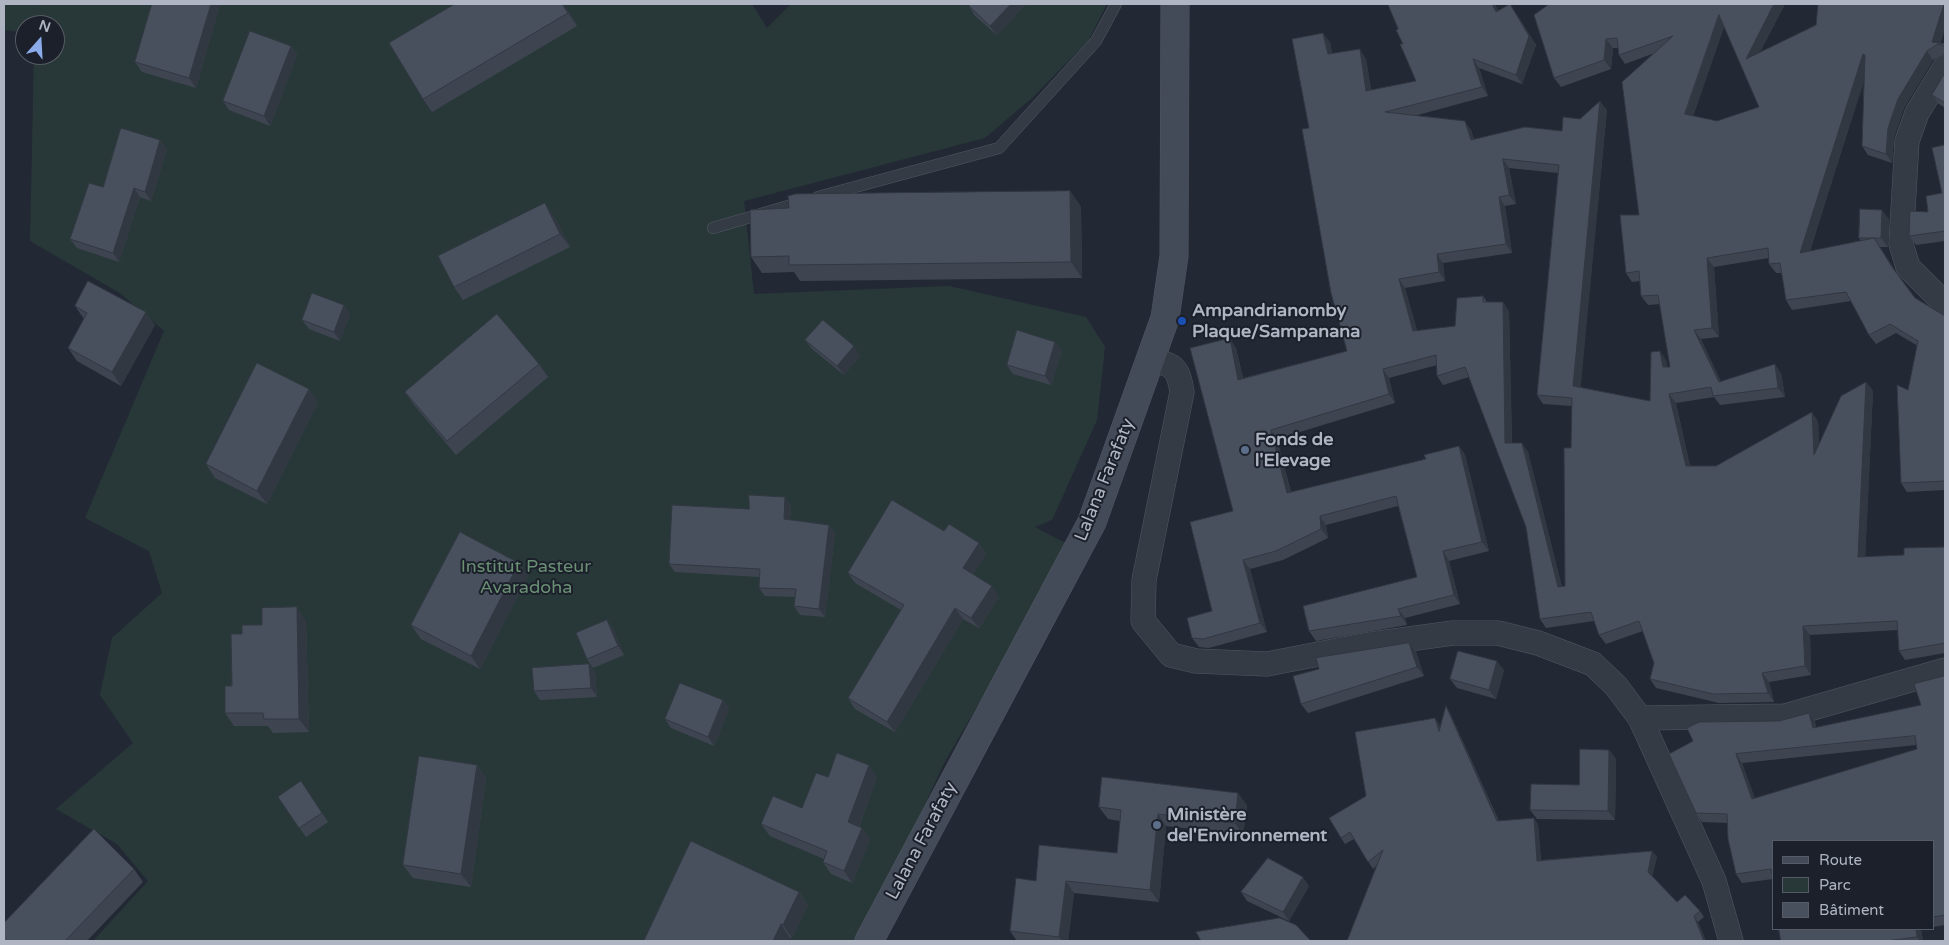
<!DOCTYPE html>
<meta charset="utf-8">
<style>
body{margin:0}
#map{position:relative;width:1949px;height:945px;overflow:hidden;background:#222934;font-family:"Varela Round",sans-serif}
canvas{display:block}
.frame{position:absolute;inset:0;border:5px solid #afb5c2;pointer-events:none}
.legend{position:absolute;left:1772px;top:840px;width:162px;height:90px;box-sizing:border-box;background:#1b202a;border:1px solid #565c67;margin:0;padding:6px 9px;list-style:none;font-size:15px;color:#afb5c2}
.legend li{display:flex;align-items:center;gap:10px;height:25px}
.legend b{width:25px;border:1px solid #565c67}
.north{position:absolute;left:15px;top:15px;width:50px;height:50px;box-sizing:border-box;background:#1b202a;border:1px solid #565c67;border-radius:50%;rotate:19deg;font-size:14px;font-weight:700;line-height:20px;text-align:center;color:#afb5c2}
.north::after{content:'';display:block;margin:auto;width:18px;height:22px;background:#8babeb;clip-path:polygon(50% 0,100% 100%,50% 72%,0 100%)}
</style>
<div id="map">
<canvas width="1949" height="945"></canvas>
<div class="frame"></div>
<ul class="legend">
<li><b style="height:6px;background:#434a58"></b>Route</li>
<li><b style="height:14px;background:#283839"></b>Parc</li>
<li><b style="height:14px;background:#48505e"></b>Bâtiment</li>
</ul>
<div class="north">N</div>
</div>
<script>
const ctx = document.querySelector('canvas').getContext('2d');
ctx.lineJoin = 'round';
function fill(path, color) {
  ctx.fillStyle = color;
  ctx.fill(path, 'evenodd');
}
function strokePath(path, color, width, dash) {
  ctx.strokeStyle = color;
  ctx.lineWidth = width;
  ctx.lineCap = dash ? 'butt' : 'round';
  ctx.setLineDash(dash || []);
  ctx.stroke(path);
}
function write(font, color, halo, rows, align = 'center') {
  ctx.font = font + ' "Varela Round",sans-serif';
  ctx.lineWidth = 4;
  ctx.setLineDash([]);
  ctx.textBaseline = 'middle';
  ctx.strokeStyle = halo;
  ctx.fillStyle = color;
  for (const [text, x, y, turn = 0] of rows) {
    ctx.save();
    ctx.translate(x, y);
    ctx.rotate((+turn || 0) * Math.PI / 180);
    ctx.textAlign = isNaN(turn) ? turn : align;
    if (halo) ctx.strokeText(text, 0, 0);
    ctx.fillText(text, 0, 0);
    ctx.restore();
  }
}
fill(new Path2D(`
 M 4,4 L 752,4 L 767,28 L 791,4 L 1107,4 L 1088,41 L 1033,97 L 985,138 L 744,201 L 754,294 L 949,286 L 1086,317 L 1105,347 L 1097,420 L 1052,520 L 1035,527 L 1071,546 L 944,763 L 862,941 L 93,941 L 148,881 L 117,844 L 56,809 L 133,743 L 100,695 L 112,638 L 162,593 L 149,551 L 85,518 L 164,331 L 120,293 L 30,241 L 34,55 L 55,55 L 55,25 L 25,25 L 25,32 L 4,30 Z`), '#283839');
const lane = new Path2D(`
 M 818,197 L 999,148 L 1096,41 L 1116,4
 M 713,228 L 802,202`);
const street = new Path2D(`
 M 1945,67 L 1917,113 L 1907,141 L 1901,244 L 1908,267 L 1945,304
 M 1151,360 C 1175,365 1178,368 1182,392 L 1144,580 L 1143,621 L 1171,655 L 1196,661 L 1267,664 L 1365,645 L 1453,633 L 1498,633 L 1538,643 L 1593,664 L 1616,686 L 1640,718 L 1714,881 L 1731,941
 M 1640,718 L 1785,716 L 1945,670`);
const secondary = new Path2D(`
 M 869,941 L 1092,522 L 1165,318 L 1174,256 L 1175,4`);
strokePath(lane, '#525863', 12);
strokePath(street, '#525863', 25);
strokePath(secondary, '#525863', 29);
strokePath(lane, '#353b45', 11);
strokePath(street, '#353b45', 24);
strokePath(secondary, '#434a58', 28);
fill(new Path2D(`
 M 152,4 L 220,4 L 196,88 L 142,72 L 135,62 Z
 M 564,4 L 577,26 L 432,112 L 423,99 Z
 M 971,4 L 1026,4 L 997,35 L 975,16 L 969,6 Z
 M 1388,4 L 1495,4 L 1498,11 L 1516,13 L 1536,45 L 1522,84 L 1479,68 L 1488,96 L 1414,116 L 1471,130 L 1474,139 L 1562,131 L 1580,119 L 1607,110 L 1580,387 L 1650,401 L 1666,360 L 1667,367 L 1670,367 L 1660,304 L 1648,305 L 1641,296 L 1640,281 L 1632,282 L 1626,273 L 1639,215 L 1652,54 L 1625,64 L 1619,55 L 1618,48 L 1613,48 L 1611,69 L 1561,87 L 1554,78 L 1534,15 L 1785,4 L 1760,52 L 1940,43 L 1945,44 L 1945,53 L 1933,60 L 1904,108 L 1894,137 L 1892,163 L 1868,155 L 1862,146 L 1864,79 L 1810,251 L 1861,241 L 1859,238 L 1889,219 L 1888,247 L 1880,247 L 1896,272 L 1915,298 L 1945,316 L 1945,490 L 1907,492 L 1901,483 L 1908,390 L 1918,346 L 1896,333 L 1876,344 L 1869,335 L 1851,301 L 1792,310 L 1786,300 L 1782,273 L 1776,273 L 1769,264 L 1769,258 L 1714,267 L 1719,337 L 1701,339 L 1721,382 L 1781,373 L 1785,397 L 1720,405 L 1714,397 L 1676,403 L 1690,466 L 1716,466 L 1818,421 L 1819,443 L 1866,382 L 1873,391 L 1865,557 L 1904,555 L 1945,547 L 1945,653 L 1905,660 L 1899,651 L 1898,630 L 1810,635 L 1811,675 L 1769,682 L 1774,702 L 1719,703 L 1656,688 L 1650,679 L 1654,663 L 1643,631 L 1606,644 L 1599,635 L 1594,621 L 1546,628 L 1540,619 L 1526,527 L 1469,377 L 1443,385 L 1437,376 L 1437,365 L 1389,378 L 1395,403 L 1277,439 L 1291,492 L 1426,459 L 1459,446 L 1465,455 L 1489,551 L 1449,561 L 1460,604 L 1405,618 L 1407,625 L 1316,641 L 1309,631 L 1417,577 L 1398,506 L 1326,525 L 1328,538 L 1283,560 L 1250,569 L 1267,632 L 1209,648 L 1199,647 L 1192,638 L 1212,611 L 1233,511 L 1236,348 L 1243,378 L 1347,351 L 1309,128 L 1330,42 L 1332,53 L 1366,59 L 1371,90 L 1416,81 L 1403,44 L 1398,29 ZM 1724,27 L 1759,107 L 1717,121 L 1693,116 ZM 1509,168 L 1558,173 L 1537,395 L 1543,404 L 1572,406 L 1571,448 L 1565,586 L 1562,587 L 1528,452 L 1512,443 L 1509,311 L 1487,302 L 1483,296 L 1455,326 L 1417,331 L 1405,288 L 1445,281 L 1443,263 L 1512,253 L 1505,206 L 1516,204 Z
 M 291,46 L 297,55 L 270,126 L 229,110 L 223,101 Z
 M 1945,73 L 1945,108 L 1939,104 L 1932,95 Z
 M 160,140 L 167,149 L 151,201 L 140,197 L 119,262 L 77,248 L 70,239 L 103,187 Z
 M 1945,145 L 1945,241 L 1916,245 L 1909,236 L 1942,193 Z
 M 1070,191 L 1081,207 L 1082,278 L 800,281 L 794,272 L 762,273 L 751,257 L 789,208 Z
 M 554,216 L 570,247 L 463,300 L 454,287 Z
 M 344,305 L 350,314 L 340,341 L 309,329 L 302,320 Z
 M 75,306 L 155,325 L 121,386 L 77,361 L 68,348 L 84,319 Z
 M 805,340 L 860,355 L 844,375 L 812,349 Z
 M 1055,342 L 1062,351 L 1051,385 L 1013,374 L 1007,365 Z
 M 539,364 L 548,377 L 456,455 L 414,405 L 405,392 Z
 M 318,402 L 267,504 L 215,478 L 206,464 Z
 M 791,505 L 790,520 L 829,525 L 835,533 L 825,617 L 800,615 L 794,606 L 795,597 L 765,596 L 759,588 L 759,577 L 675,572 L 669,564 L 749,509 Z
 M 944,531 L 979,543 L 986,554 L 973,574 L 999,597 L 979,628 L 963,619 L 895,732 L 855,709 L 848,698 L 901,610 L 855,583 L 848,573 Z
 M 528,576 L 480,669 L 421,639 L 411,625 Z
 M 607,620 L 613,629 L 624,655 L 593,668 L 587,659 Z
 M 306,621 L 309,732 L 273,733 L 268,726 L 234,726 L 225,713 L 242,634 L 262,625 Z
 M 1409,643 L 1416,652 L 1424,676 L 1308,713 L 1301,704 Z
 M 589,664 L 595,673 L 597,697 L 540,700 L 534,691 Z
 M 1504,670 L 1496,699 L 1457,688 L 1450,679 Z
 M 1945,676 L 1945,925 L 1933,927 L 1933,841 L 1773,879 L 1742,883 L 1736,874 L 1727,823 L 1702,822 L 1696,813 L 1669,754 L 1779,721 L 1809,713 L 1815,722 L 1816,728 L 1921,705 ZM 1916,745 L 1917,749 L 1755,799 L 1742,763 Z
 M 723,700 L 729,709 L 714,746 L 671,728 L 665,719 Z
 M 1446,706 L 1450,713 L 1499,821 L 1538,824 L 1541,860 L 1652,851 L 1657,857 L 1652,876 L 1677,902 L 1700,911 L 1704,917 L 1698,922 L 1706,941 L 1347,941 L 1377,865 L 1373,869 L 1354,839 L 1345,844 L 1341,838 L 1366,796 L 1435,718 L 1440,727 Z
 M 1609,750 L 1616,759 L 1615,820 L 1537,819 L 1530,810 L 1579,785 Z
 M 477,765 L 486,778 L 471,887 L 413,878 L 403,865 Z
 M 828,777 L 877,777 L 859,827 L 862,828 L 870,840 L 852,883 L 831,874 L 823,862 L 824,859 L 770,836 L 761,824 L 802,808 Z
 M 301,781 L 328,822 L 306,837 L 278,797 Z
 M 1247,805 L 1243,835 L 1166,826 L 1159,902 L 1074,893 L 1068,941 L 1017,941 L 1010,931 L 1036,881 L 1117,853 L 1120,821 L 1108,819 L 1099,807 Z
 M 134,869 L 143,882 L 87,941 L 4,941 Z
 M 1309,886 L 1289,921 L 1247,901 L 1241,892 Z
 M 799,892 L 808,905 L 792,938 L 790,938 L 788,941 L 644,941 Z
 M 1779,929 L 1921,929 L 1923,941 L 1781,941 Z`), '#3e4551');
fill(new Path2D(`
 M 211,4 L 220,4 L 196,88 L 189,78 Z
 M 562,4 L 564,4 L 577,26 L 568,13 Z
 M 1011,4 L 1026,4 L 997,35 L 990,26 Z
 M 1492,4 L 1495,4 L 1503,21 L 1496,12 Z
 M 1510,4 L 1536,45 L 1522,84 L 1516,75 Z
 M 1774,4 L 1785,4 L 1752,68 L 1746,59 Z
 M 1944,4 L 1945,4 L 1945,29 L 1940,45 L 1932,42 Z
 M 1719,15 L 1725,24 L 1691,123 L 1685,114 Z
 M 1323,33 L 1330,42 L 1334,63 L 1328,54 Z
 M 1606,39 L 1613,48 L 1611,69 L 1604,60 Z
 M 291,46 L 297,55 L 270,126 L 264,116 Z
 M 1360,49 L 1366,59 L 1372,100 L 1366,91 Z
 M 1927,51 L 1933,60 L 1904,108 L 1894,137 L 1892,163 L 1886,154 L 1888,128 L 1898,99 Z
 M 1863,54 L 1870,63 L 1806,262 L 1800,253 Z
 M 1473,59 L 1479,68 L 1488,96 L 1482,87 Z
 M 1600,101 L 1607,110 L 1580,395 L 1573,386 Z
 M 1465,121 L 1471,130 L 1477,149 L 1471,140 Z
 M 160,140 L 167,149 L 151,201 L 145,192 Z
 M 1503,159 L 1509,168 L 1516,204 L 1509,195 Z
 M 134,188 L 140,197 L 119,262 L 113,253 Z
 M 1070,191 L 1081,207 L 1082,278 L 1071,262 Z
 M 1499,197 L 1505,206 L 1512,253 L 1506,244 Z
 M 545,203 L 554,216 L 570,247 L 560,234 Z
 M 1882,210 L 1889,219 L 1888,247 L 1881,238 Z
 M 1437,254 L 1443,263 L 1445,281 L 1439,272 Z
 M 1707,258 L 1714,267 L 1719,337 L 1712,328 Z
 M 1399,279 L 1405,288 L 1420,340 L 1413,331 Z
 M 1503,302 L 1509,311 L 1512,452 L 1505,443 Z
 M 344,305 L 350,314 L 340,341 L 334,332 Z
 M 146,312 L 155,325 L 121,386 L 112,372 Z
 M 1694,330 L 1701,339 L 1725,392 L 1719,382 Z
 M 1230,338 L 1236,348 L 1245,389 L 1238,380 Z
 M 1055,342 L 1062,351 L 1051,385 L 1045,376 Z
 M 854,346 L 860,355 L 844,375 L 837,366 Z
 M 1660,351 L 1666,360 L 1670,376 L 1663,367 Z
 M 1775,364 L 1781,373 L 1785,397 L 1778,388 Z
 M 1383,369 L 1389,378 L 1395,403 L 1389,394 Z
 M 1866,382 L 1873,391 L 1865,566 L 1858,557 Z
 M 309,389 L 318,402 L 267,504 L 257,491 Z
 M 1669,394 L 1676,403 L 1692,475 L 1686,466 Z
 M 1812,412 L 1818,421 L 1820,464 L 1814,455 Z
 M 1271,430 L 1277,439 L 1293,502 L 1287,493 Z
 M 1522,443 L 1528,452 L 1564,596 L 1558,587 Z
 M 1459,446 L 1465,455 L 1489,551 L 1482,542 Z
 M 785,497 L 791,505 L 789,527 L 784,519 Z
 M 1320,516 L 1326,525 L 1328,538 L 1321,529 Z
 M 829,525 L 835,533 L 825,617 L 819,609 Z
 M 979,543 L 986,554 L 970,579 L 963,568 Z
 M 1443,551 L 1449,561 L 1460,604 L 1454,595 Z
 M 1243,560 L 1250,569 L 1267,632 L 1260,623 Z
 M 519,563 L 528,576 L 480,669 L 471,656 Z
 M 992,586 L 999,597 L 979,628 L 971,618 Z
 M 297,607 L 306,621 L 309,732 L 299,719 Z
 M 955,608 L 963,619 L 895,732 L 887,722 Z
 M 1398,609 L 1405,618 L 1407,625 L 1401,616 Z
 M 607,620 L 613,629 L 624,655 L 618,646 Z
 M 1803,626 L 1810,635 L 1811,675 L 1805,666 Z
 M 1409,643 L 1416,652 L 1424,676 L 1417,667 Z
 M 1497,661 L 1504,670 L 1496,699 L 1489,690 Z
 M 589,664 L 595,673 L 597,697 L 591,688 Z
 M 1762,673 L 1769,682 L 1774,702 L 1768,693 Z
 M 723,700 L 729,709 L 714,746 L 708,737 Z
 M 1446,706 L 1450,713 L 1501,827 L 1497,821 Z
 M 1809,713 L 1815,722 L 1819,737 L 1813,728 Z
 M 1435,718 L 1439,724 L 1443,737 L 1439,731 Z
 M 1609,750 L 1616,759 L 1615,820 L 1608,811 Z
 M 1736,754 L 1742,763 L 1759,809 L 1752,799 Z
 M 477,765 L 486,778 L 471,887 L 461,874 Z
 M 869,765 L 877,777 L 856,834 L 848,822 Z
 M 1238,793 L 1247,805 L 1243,835 L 1235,823 Z
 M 1158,814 L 1166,826 L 1159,902 L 1150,890 Z
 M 1534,818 L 1538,824 L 1541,867 L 1537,861 Z
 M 862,828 L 870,840 L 852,883 L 844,871 Z
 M 1652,851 L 1657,857 L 1652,878 L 1648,872 Z
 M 1303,877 L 1309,886 L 1289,921 L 1283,912 Z
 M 1066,881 L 1074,893 L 1068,941 L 1062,941 L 1059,937 Z
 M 799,892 L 808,905 L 792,938 L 783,925 Z
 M 1694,916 L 1698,922 L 1706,941 L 1704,941 Z
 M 781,924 L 790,938 L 788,941 L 773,941 Z
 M 1916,929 L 1921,929 L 1923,941 L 1920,941 L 1917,937 Z`), '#323842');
const building = new Path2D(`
 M 152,4 L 211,4 L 189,78 L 135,62 Z
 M 455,4 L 562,4 L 568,13 L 423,99 L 389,43 Z
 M 971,4 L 1011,4 L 990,26 L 969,6 Z
 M 1388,4 L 1492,4 L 1496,12 L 1510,4 L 1529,36 L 1516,75 L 1473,59 L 1482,87 L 1385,112 L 1465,121 L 1471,140 L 1525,127 L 1562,131 L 1563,117 L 1580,119 L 1600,101 L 1573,386 L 1650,401 L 1651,352 L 1660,351 L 1663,367 L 1670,367 L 1658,295 L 1641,296 L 1639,271 L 1626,273 L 1620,215 L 1639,215 L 1622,82 L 1673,36 L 1619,55 L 1617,38 L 1606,39 L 1604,60 L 1554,78 L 1534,15 L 1549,4 L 1774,4 L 1746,59 L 1816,25 L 1818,4 L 1944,4 L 1932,42 L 1945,44 L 1945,46 L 1938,44 L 1927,51 L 1898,99 L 1888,128 L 1886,154 L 1862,146 L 1865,55 L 1863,54 L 1800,253 L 1874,238 L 1892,267 L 1915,298 L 1945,316 L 1945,481 L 1901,483 L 1897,385 L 1908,390 L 1918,341 L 1890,324 L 1869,335 L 1846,292 L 1786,300 L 1780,263 L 1769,264 L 1768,248 L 1707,258 L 1712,328 L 1694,330 L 1719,382 L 1775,364 L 1778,388 L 1713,396 L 1711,387 L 1669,394 L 1686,466 L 1716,466 L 1812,412 L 1814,455 L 1841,396 L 1866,382 L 1858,557 L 1904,555 L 1904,548 L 1945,547 L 1945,643 L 1899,651 L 1897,621 L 1803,626 L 1805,666 L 1762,673 L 1768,693 L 1713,694 L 1650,679 L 1654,663 L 1639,621 L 1599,635 L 1591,612 L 1540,619 L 1526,527 L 1465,367 L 1437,376 L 1436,355 L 1383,369 L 1389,394 L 1271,430 L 1287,493 L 1426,459 L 1424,455 L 1459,446 L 1482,542 L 1443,551 L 1454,595 L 1398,609 L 1401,616 L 1309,631 L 1303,606 L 1417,577 L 1396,496 L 1320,516 L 1321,529 L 1276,551 L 1243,560 L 1260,623 L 1203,639 L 1192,638 L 1187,618 L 1212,611 L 1190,522 L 1233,511 L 1190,348 L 1230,338 L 1238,380 L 1347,351 L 1331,293 L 1302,129 L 1309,128 L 1292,39 L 1323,33 L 1328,54 L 1360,49 L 1366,91 L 1416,81 L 1400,44 L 1403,44 L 1396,30 L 1398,29 ZM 1719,15 L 1759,107 L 1717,121 L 1685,114 ZM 1503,159 L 1559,165 L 1537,395 L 1572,398 L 1571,448 L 1564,448 L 1565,586 L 1558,587 L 1522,443 L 1505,443 L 1503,302 L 1483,302 L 1483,296 L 1457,298 L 1455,326 L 1413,331 L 1399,279 L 1439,272 L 1437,254 L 1506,244 L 1499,197 L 1509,195 Z
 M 250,31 L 291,46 L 264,116 L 223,101 Z
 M 1945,73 L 1945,103 L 1932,95 Z
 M 121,128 L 160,140 L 145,192 L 134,188 L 113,253 L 70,239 L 89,183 L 103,187 Z
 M 1945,145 L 1945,231 L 1909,236 L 1910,211 L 1928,212 L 1926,196 L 1942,193 L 1932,148 Z
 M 1070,191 L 1071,262 L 789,265 L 789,256 L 751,257 L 750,210 L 789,208 L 788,196 L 795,194 Z
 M 545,203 L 560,234 L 454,287 L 438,256 Z
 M 1860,209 L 1882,210 L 1881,238 L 1859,238 Z
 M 88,281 L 146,312 L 112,372 L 68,348 L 87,313 L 75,306 Z
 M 312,293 L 344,305 L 334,332 L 302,320 Z
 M 497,314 L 539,364 L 447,441 L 405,392 Z
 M 823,320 L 854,346 L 837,366 L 805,340 Z
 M 1017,330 L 1055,342 L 1045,376 L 1007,365 Z
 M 257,363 L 309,389 L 257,491 L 206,464 Z
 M 749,495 L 785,497 L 784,519 L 829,525 L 819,609 L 794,606 L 796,589 L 759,588 L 760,569 L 669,564 L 672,505 L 749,509 Z
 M 892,500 L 944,531 L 949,524 L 979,543 L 963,568 L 992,586 L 971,618 L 955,608 L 887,722 L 848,698 L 904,605 L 848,573 Z
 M 460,532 L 519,563 L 471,656 L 411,625 Z
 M 297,607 L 299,719 L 264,719 L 263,713 L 225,713 L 225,686 L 232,686 L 231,634 L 242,634 L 242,625 L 262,625 L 262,608 Z
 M 607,620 L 618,646 L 587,659 L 576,633 Z
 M 1409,643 L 1417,667 L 1301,704 L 1293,676 L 1319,669 L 1316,658 Z
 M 1458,651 L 1497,661 L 1489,690 L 1450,679 Z
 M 589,664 L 591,688 L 534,691 L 532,668 Z
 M 1945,676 L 1945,915 L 1933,917 L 1933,841 L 1773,841 L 1773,879 L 1771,869 L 1736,874 L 1728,839 L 1727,814 L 1696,813 L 1669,754 L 1693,741 L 1687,728 L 1699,722 L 1779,721 L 1809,713 L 1813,728 L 1921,705 L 1914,684 ZM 1915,736 L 1917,749 L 1752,799 L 1736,754 Z
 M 680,683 L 723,700 L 708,737 L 665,719 Z
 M 1446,706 L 1497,821 L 1534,818 L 1537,861 L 1652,851 L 1648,872 L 1677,902 L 1685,895 L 1700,911 L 1694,916 L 1704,941 L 1347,941 L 1383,850 L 1368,862 L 1350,832 L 1341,838 L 1329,818 L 1366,796 L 1355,732 L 1435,718 L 1439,731 Z
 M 1580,749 L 1609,750 L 1608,811 L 1530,810 L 1531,784 L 1579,785 Z
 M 837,753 L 869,765 L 848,822 L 862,828 L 844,871 L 823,862 L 827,851 L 761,824 L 773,796 L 802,808 L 816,773 L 828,777 Z
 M 419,756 L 477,765 L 461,874 L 403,865 Z
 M 1102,777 L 1238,793 L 1235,823 L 1158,814 L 1150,890 L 1066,881 L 1059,937 L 1010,931 L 1016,878 L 1036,881 L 1039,845 L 1117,853 L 1121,810 L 1099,807 Z
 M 301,781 L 322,813 L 299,828 L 278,797 Z
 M 94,829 L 134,869 L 65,941 L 4,941 L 4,923 Z
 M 691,841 L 799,892 L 783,925 L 781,924 L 773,941 L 644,941 Z
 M 1268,858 L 1303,877 L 1283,912 L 1241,892 Z
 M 1280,918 L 1296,925 L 1311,941 L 1201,941 L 1196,932 Z
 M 1779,929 L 1916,929 L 1917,937 L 1886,941 L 1781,941 Z`);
fill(building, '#48505e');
strokePath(building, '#323842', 1);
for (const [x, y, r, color] of [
 [1182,321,5,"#1a4fb4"],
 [1245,450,5,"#5c6f8a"],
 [1157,825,5,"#5c6f8a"]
]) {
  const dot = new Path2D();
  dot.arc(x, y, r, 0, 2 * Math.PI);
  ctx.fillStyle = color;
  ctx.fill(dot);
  strokePath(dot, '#1b202a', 2);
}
write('bold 18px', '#afb5c2', '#1b202a', [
 ["Ampandrianomby",1192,311],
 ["Plaque/Sampanana",1192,332],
 ["Fonds de",1255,440],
 ["l'Elevage",1255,461],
 ["Ministère",1167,815],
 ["del'Environnement",1167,836]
], 'left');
write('18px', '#afb5c2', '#1b202a', [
 ["Lalana Farafaty",1105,480,-68],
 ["Lalana Farafaty",922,841,-62]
]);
write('18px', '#6a8f75', '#1b202a', [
 ["Institut Pasteur",526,567],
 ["Avaradoha",526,588]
]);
</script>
